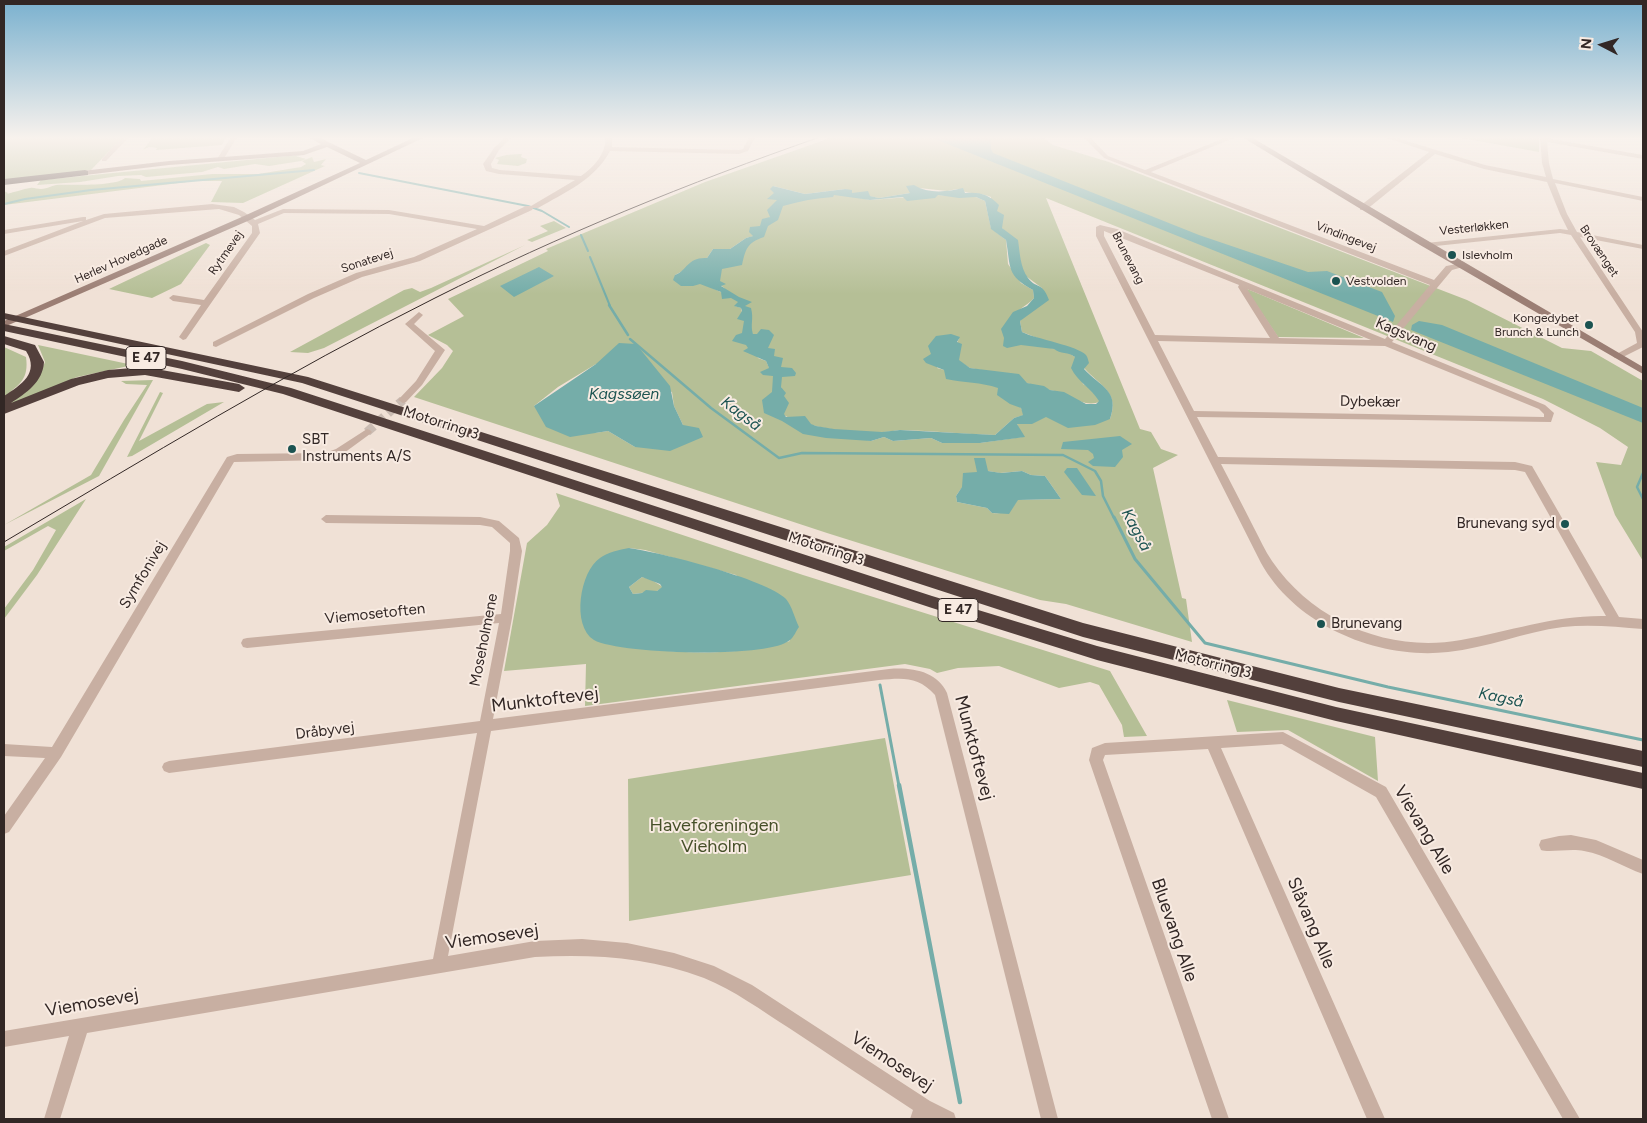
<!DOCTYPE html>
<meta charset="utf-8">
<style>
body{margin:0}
#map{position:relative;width:1647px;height:1123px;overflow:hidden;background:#f0e1d6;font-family:Figtree,sans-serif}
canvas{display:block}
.frame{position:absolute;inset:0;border:5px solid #322725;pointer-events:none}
.north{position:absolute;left:1577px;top:20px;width:50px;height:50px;-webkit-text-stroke:4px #f8ebe2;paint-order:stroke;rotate:275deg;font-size:14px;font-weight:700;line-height:20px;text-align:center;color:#322725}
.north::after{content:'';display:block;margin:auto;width:18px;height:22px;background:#322725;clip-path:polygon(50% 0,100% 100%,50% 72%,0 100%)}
</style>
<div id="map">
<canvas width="1647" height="1123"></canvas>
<div class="frame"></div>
<div class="north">N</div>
</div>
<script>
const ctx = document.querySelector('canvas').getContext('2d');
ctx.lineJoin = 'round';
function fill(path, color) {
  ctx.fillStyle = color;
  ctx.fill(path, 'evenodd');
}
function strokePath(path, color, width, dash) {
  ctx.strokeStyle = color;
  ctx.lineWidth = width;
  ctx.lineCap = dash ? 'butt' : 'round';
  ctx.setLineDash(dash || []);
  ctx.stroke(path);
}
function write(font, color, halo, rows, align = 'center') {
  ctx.font = font + ' Figtree,sans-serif';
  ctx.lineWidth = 4;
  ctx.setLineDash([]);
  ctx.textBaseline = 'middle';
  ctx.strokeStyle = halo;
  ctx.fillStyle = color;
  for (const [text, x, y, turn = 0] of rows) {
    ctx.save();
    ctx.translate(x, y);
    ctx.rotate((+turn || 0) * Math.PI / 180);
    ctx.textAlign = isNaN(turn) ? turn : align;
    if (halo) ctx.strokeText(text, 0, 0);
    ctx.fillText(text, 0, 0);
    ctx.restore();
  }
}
fill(new Path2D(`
 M 4,137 L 123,137 L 91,170 L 4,180 Z
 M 153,137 L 226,137 L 222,145 L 156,150 L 157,148 L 149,147 L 143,150 Z
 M 833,137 L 1042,137 L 1053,145 L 1109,162 L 1467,300 L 1562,348 L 1591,351 L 1643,381 L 1643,561 L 1615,515 L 1596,462 L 1621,465 L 1628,447 L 1600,428 L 1543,399 L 1046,198 L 1140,429 L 1151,432 L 1161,449 L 1178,455 L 1153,468 L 1182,598 L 1186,599 L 1192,642 L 1066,604 L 1040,600 L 827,533 L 414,397 L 442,368 L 453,351 L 447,345 L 428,335 L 464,316 L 448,299 L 548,251 L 546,249 L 705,182 ZM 773,186 L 805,194 L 845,189 L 852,193 L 879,198 L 910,193 L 919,188 L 947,191 L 957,189 C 968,195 980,192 991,197 C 990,219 1001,227 1015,242 L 1015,268 L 1042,288 L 1020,321 L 1022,332 L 1086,357 L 1084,368 C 1100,386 1120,392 1110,419 L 1033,415 L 1017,424 L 1022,437 L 980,443 L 942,443 L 931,438 L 893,441 L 884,437 L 871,441 L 775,417 L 773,376 L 766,361 L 758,358 L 744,321 L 741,308 L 735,306 L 742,305 L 753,335 L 757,334 L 759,344 L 780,367 L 781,387 L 784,396 L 778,412 C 805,428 852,434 883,432 C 890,432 896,430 902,430 C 933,431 964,434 995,435 L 1014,418 L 1024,415 L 1021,408 L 995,384 L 937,368 L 959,338 L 952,357 L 970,368 L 987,371 L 1050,390 C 1065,392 1086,410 1100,401 L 1091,389 L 1083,384 L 1075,357 L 1069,353 L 1040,345 L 1021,343 L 1008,321 C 1014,311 1026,307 1034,298 L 1033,290 L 1021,283 L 1008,264 L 1006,240 L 991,228 L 985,201 L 976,197 L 937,195 L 870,200 L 846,195 L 807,195 L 781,203 L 761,232 L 711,276 L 737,300 L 700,282 L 675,275 L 707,258 L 713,249 L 730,249 L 746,238 L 754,236 L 770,217 L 778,199 ZM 596,364 L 672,392 L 674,406 L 683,425 L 635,447 L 608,431 L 595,433 L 534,406 L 558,387 ZM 988,471 L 1000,473 L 1022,471 L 1031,475 L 1045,476 L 1061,499 L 1017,500 C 1011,512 1005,514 992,513 L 987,508 L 957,502 L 956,496 C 964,484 973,473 988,471 Z
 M 1456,137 L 1539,137 L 1539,152 Z
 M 308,154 L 296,156 L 306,159 L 301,161 L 269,166 L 255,164 L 224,169 L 218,167 L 202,172 L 146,177 L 141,175 L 118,176 L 80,182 L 37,185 L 41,180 Z
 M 519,154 L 522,154 L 521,157 L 527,159 L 526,163 L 518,166 L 497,164 L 499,160 L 495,158 L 506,155 Z
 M 312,157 L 314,162 L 326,159 L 321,165 L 325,166 L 243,203 L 211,202 L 222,181 L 195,181 L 4,205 L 4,191 L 8,193 L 7,194 C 15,192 23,189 30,188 C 34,187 37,189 41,189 C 46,189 51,186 56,185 C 72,184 114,187 125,178 L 140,179 L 141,181 L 212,174 L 258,174 L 301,167 L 306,164 L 302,161 Z
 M 554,221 L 566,228 L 532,242 L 527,240 L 548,231 L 540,226 Z
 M 206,243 L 210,245 L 181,284 L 152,298 L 109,289 Z
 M 525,245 L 324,348 L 308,353 L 290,352 L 404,290 L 412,288 L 420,292 L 431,288 Z
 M 1245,288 L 1364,338 L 1278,337 Z
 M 38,345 L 133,365 L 77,377 L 4,408 L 4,405 C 25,395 36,384 45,362 Z
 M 4,347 L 26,357 C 29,379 20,384 4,397 Z
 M 153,380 L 99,476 L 4,525 L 91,475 L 124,420 L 147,385 L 126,384 L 121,381 Z
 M 160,392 L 163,393 L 139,441 L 207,404 L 224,402 L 132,456 L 127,457 Z
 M 556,493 L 803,575 L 1110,671 L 1147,736 L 1124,737 L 1122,725 L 1099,685 L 1090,682 L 1059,688 L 999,666 L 958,668 L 937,673 L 930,669 L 905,664 L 585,706 L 586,664 L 504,671 L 527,543 L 547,525 L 560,506 ZM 629,548 L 645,550 L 736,575 L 790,641 C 742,655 695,654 647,649 C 628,647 611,646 594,639 Z
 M 86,499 L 37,575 L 4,619 L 4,609 L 33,570 L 56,530 L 48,526 L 4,551 L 4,547 Z
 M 642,577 L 650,579 L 663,587 L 657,591 L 633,594 L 629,587 Z
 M 1227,700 L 1375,737 L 1378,781 L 1288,730 L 1237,732 Z
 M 885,738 L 911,875 L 629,921 L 628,779 Z`), '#b5bf96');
fill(new Path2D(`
 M 930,137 L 990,137 L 991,149 L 993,153 L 1199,235 L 1308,272 L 1327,271 L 1382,292 L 1395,316 L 1393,322 Z
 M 914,185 C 928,194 947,192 963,188 L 965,193 C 980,192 988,194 999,205 L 997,211 L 1004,215 L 1002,228 L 1018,240 C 1020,253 1020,267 1028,278 C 1036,289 1042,281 1049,300 L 1020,321 L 1022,332 C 1036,339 1078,346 1086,355 C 1088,358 1088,360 1089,363 L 1084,369 C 1101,387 1120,391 1110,419 L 1095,425 L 1068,428 L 1046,417 L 1032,424 L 1017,424 L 1025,437 L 980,443 L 942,443 L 931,438 L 893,441 L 884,437 L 871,441 L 826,438 L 803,434 L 782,421 L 764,413 L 762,400 L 772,392 L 773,376 L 763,375 L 760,372 L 769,368 L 766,361 L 743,351 L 748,348 L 746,345 L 732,341 L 736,335 L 742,333 L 744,321 L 737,319 L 742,311 L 741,308 L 734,306 L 738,302 L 731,298 L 722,299 L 721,292 L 700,284 L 693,286 L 681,286 L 673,280 L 675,275 C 688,270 687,257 707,258 L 713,249 L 730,249 L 746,238 L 753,236 L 749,232 L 750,227 L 760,226 L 762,219 L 770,217 L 767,210 L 777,200 L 767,199 L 774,193 L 770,189 L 773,186 L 805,194 L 845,189 L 852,190 L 852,193 L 868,191 L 870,196 L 879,198 L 910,193 L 906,186 ZM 834,195 L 870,200 L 903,197 L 907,201 L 935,198 L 938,195 L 959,198 L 976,197 L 985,201 L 991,229 L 1006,240 C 1011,268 1006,275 1033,290 L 1034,298 L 1027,306 L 1013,312 L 1001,329 L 1004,338 L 1003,346 L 1007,348 L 1021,345 L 1054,349 C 1060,354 1069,352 1075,357 L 1071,368 C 1078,382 1091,388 1099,401 L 1096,404 L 1086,404 L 1064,392 L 1050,390 L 1044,386 L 1027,383 L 1019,374 L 970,368 L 959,360 L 962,344 L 957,342 L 960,337 L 951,334 L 936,336 L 928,346 L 931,354 L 923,359 L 926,363 L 944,370 L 946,379 C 964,383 981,382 998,388 L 997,395 L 1010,404 L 1021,408 L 1023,415 L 1014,418 L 995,435 L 900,430 L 882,432 L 834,429 L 816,426 L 811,424 L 805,416 L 786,417 L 784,414 L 789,403 L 784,396 L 786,393 L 781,387 L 782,377 L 795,376 L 796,373 L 792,368 L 781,367 L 783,358 L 774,356 L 775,349 L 768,348 L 774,335 L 769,330 L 761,329 L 757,334 L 753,334 C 750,325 754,319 751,308 L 745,306 L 752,302 L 739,297 L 721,286 L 726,284 L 720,281 L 722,269 L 742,265 C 746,248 747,243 764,237 L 768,226 L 778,220 L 783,206 C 800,201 816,198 833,197 Z
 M 539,267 L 554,276 L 514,297 L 500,286 Z
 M 1419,321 L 1442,325 L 1643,408 L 1643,423 L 1411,330 L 1412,325 Z
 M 619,343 L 636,344 L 670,386 L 674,406 L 683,425 L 699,428 L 703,437 L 670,451 L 635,447 L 608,431 L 570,437 L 546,427 L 534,406 L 596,364 Z
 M 1120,436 L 1132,444 L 1122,450 L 1123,457 L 1115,467 L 1093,466 L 1088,462 L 1094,458 L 1093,454 L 1088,450 L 1061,449 L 1063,442 Z
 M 974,458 L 985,458 L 988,471 L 1001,473 L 1022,471 L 1031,475 L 1045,476 L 1061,499 L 1018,500 L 1009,514 L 992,513 L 987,508 L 957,502 L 956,496 L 962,487 L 963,473 L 977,472 Z
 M 1067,468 L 1077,468 L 1096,496 L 1082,495 L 1064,472 Z
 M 629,548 C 658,552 767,579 786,599 C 792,606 795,619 799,627 C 796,631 794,637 790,640 C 769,659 618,654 594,640 C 571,626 580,571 600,558 C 608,552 619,550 629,548 ZM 642,577 L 660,584 L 662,587 L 657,591 L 646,590 L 642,593 L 633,594 L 629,587 Z`), '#75ada9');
strokePath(new Path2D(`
 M 359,173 L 528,206 L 542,211 L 569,227
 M 4,204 L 25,199 L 91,190 L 314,170
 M 581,235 L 588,251
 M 590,257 L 610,306`), '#75ada9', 2);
strokePath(new Path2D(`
 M 609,305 L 628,335
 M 630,339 L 711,408 L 779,458 L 802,453 L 1063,455 L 1095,471 L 1101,481 L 1103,496 L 1114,518
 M 1643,473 L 1637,487 L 1643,499`), '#75ada9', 2.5);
strokePath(new Path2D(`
 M 1114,517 L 1135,559 L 1205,643 L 1388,687 L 1643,740
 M 880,685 L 899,786`), '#75ada9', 3);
strokePath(new Path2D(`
 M 899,785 L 960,1102`), '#75ada9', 4.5);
strokePath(new Path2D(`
 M 367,432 L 403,400`), '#cabcb3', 9, [9, 5]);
fill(new Path2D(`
 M 122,137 L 129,137 L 106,161 L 102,161 L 102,159 Z
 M 231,137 L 237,137 L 223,160 L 219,160 L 217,159 Z
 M 505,137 L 512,137 L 499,150 L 491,164 L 492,168 L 500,170 L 581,176 C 595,166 605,155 606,137 L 612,137 L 612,147 L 739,150 L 743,149 L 749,137 L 755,137 L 748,151 L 739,154 L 610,151 C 596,179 564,193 538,208 L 533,208 L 532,210 L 420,261 L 362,277 L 314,298 L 216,347 L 213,346 L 213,342 L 308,294 L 356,273 L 414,257 L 477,229 L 389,214 L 284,213 L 258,224 L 260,233 L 186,339 L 183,340 L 179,337 L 201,305 L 173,301 L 169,298 L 173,295 L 204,300 L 252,233 L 252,226 L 239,215 L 219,209 L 105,218 L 4,256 L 4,251 L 83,221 L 4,234 L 4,230 L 83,217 L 86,217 L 86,220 L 104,214 L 212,204 L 234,207 L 244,212 L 255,220 L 283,209 L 389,210 L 484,226 L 526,206 L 531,206 L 575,180 L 499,174 L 486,171 L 483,164 L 494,148 Z
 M 1083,137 L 1090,137 L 1108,156 L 1145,170 L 1227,137 L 1236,137 L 1151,172 L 1434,280 L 1446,266 L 1463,263 L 1463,267 L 1452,270 L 1392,342 L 1545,405 L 1554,413 L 1551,422 L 1197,417 L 1218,457 L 1515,462 L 1532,466 L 1619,617 L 1643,619 L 1643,629 C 1617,627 1590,624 1563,627 C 1524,632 1487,648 1448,652 C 1379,660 1296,626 1261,563 L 1096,236 L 1096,227 L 1100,225 L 1117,229 L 1385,339 L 1430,285 L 1104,158 ZM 1104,231 L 1239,285 L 1238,287 L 1270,338 L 1155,335 L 1104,236 ZM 1247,289 L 1371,340 L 1279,338 ZM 1158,341 L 1385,346 L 1539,409 L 1544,414 L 1544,417 L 1194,411 ZM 1221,464 L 1515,470 L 1525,472 L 1606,616 C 1554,615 1512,631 1461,640 C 1389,653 1314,622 1272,561 C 1265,551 1260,539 1254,528 C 1243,506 1232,485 1221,464 Z
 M 1384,137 L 1394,137 L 1485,165 L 1546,177 L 1542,163 L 1540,137 L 1643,155 L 1643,159 L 1547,142 L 1549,163 L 1553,179 L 1643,197 L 1643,201 L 1555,183 L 1567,214 L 1577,232 L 1643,245 L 1643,249 L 1580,237 L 1643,332 L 1643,347 L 1621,358 L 1615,358 L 1613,356 L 1637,343 L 1635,332 L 1571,235 L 1560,233 L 1426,247 L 1422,245 L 1426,243 L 1560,229 L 1568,230 L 1560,214 L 1547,182 L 1484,169 L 1435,154 L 1366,210 L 1360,210 L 1360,206 L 1429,152 Z
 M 419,312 L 423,315 L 414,324 L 445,350 L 422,385 L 406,402 L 403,403 L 398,400 L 416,381 L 435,351 L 405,324 Z
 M 367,429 L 370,430 L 372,432 L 370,434 L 344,453 L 326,460 L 234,462 L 61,757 L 9,832 L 4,834 L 4,816 L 45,758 L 4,756 L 4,744 L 52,747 L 227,457 L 237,454 L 325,453 L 336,449 Z
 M 326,515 L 480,517 L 499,521 L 519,538 L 522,551 L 512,618 L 493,719 L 889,669 C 911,667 937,671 947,693 L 1058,1119 L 1041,1119 L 935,695 C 918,676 903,678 879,680 L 491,731 L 448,956 L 535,941 L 582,939 L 627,943 L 674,953 L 714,966 L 752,985 L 930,1101 L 954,1113 L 956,1119 L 928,1118 L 910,1119 L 913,1110 C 872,1083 831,1056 789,1028 C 762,1011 734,990 704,978 C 648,957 594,954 535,957 L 87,1033 L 60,1119 L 44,1119 L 69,1036 L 4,1047 L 4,1031 L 433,959 L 477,733 L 169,773 L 164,771 L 162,767 L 164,763 L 169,761 L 480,721 L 499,623 L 247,648 L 243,647 L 241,643 L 243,639 L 247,638 L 501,614 L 510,551 L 510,543 L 492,527 L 480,525 L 326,523 L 321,519 Z
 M 1283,732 L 1386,787 L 1580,1119 L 1563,1119 L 1376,797 L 1282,744 L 1221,748 L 1385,1119 L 1367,1119 L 1208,749 L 1105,755 L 1103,760 L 1229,1119 L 1212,1119 L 1089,760 L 1092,748 L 1105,743 Z
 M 1571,835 L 1596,840 L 1643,860 L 1643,874 C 1623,867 1606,855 1584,851 C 1571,848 1549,853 1541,850 L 1539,845 L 1541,840 L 1559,836 Z`), '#c8afa2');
fill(new Path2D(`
 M 308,137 L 318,137 L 366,160 L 415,137 L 425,137 L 250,220 L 4,327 L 4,321 L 244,216 L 360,163 L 327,147 L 304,155 L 169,165 L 85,175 L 82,175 L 82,171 L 169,161 L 303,151 L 321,144 Z
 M 1242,137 L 1251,137 L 1643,367 L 1643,374 L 1420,245 Z`), '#9b7e74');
fill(new Path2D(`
 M 85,170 L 88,171 L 88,175 L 4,185 L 4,179 Z
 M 4,313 L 308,377 L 1083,623 L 1339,688 L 1643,751 L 1643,767 L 1339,702 L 1083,637 L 302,383 L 4,319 Z
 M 4,324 L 182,361 L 291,388 L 932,596 L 1097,646 L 1336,707 L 1643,773 L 1643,789 L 1336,721 L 1097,660 L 932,608 L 283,394 L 182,369 L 4,331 Z
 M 4,336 L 35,345 L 44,362 C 43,382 26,393 11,403 L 71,379 L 108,370 L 145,367 L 239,384 L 245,388 L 239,392 L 145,375 L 108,378 L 79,385 L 4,414 L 4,396 C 21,385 40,373 26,351 L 4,344 Z`), '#53403c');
strokePath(new Path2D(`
 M 4,542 C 146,458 287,372 435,298 C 560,235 688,183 820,137`), '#322725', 1);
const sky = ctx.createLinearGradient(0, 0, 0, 294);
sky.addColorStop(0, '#7ab1cf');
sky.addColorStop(0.47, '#f8f2ed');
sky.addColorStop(1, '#f8f2ed00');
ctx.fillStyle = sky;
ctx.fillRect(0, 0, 1647, 294);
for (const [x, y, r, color] of [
 [1452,255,5,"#1b5351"],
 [1336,281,5,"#1b5351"],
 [1589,325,5,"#1b5351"],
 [292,449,5,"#1b5351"],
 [1565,524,5,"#1b5351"],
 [1321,624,5,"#1b5351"]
]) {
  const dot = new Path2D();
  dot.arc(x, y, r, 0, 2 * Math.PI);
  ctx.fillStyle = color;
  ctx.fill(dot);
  strokePath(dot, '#f8ebe2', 2);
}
write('12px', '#322725', '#f8ebe2', [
 ["Vesterløkken",1474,228,-6],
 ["Vindingevej",1346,237,21],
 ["Brovænget",1599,251,56],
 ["Rytmevej",226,253,-55],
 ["Brunevang",1128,258,63],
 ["Herlev Hovedgade",121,260,-24],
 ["Sonatevej",367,261,-18]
]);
write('12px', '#322725', '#f8ebe2', [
 ["Islevholm",1462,255],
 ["Vestvolden",1346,281],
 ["Kongedybet",1579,318,"right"],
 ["Brunch & Lunch",1579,332,"right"]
], 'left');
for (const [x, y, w] of [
 [146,358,40],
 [958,610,40]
]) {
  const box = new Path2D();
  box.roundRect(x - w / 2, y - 11.5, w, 23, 4);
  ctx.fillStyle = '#f8ebe2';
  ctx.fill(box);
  strokePath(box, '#322725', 1);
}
write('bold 14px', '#322725', null, [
 ["E 47",146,358],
 ["E 47",958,610]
]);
write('15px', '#322725', '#f8ebe2', [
 ["Kagsvang",1406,335,23],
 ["Dybekær",1370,402,1],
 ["Motorring 3",441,423,18],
 ["Motorring 3",826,549,18],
 ["Symfonivej",143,575,-59],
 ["Viemosetoften",375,614,-6],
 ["Moseholmene",484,640,-79],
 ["Motorring 3",1213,664,14],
 ["Dråbyvej",325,731,-7]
]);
write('15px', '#322725', '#f8ebe2', [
 ["SBT",302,440],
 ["Instruments A/S",302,457],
 ["Brunevang syd",1555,524,"right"],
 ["Brunevang",1331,624]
], 'left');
write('italic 16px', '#1b5351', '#f8ebe2', [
 ["Kagssøen",624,394],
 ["Kagså",741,414,37],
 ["Kagså",1136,530,62],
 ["Kagså",1501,698,12]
]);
write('18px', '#322725', '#f8ebe2', [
 ["Munktoftevej",545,700,-7],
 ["Munktoftevej",974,748,75],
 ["Vievang Alle",1424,830,59],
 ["Slåvang Alle",1311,923,67],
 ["Bluevang Alle",1174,930,71],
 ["Viemosevej",492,937,-8],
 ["Viemosevej",92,1003,-10],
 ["Viemosevej",892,1062,33]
]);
write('18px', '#465029', '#f8ebe2', [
 ["Haveforeningen",714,826],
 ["Vieholm",714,847]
]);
</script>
